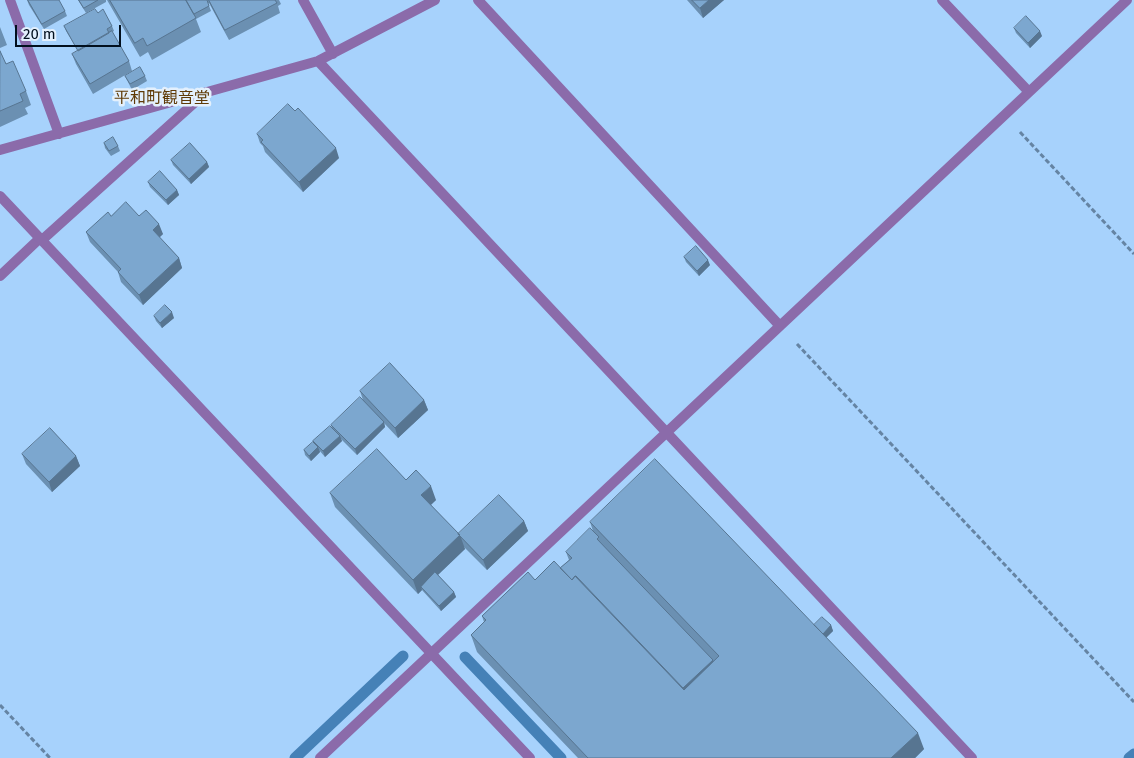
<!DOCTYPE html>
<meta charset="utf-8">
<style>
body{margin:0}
#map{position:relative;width:1134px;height:758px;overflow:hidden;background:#a7d2fc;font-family:"Fira Sans",sans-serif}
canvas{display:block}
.scale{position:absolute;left:15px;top:25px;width:106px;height:22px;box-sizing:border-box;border:2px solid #02101e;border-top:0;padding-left:6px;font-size:15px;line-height:18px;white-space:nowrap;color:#02101e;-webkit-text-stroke:4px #e3f0fd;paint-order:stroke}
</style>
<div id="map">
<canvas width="1134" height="758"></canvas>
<div class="scale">20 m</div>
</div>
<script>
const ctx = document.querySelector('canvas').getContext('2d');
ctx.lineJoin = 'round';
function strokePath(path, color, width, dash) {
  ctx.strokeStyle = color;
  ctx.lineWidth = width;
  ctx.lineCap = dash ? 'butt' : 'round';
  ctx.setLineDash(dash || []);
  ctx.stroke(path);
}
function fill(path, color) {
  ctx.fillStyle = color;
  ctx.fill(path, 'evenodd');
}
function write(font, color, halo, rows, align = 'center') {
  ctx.font = font + ' "Fira Sans","Noto Sans JP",sans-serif';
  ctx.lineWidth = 5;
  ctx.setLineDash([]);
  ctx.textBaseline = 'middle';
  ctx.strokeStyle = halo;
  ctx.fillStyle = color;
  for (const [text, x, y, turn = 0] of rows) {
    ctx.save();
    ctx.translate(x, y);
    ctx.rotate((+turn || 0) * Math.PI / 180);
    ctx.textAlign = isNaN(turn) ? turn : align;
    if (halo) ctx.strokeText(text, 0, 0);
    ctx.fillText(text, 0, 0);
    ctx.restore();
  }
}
strokePath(new Path2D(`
 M 465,657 L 561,758
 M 295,758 L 403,656
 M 1129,758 L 1134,754`), '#4581b7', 11);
strokePath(new Path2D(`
 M 1020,132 L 1134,254
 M 797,344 L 1134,702
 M 0,705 L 50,758`), '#6584a3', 3, [5, 2.5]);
strokePath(new Path2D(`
 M 10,0 L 59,134
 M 303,0 L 333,54
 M 478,0 L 780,326
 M 942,0 L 1029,92
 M 318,61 L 972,758
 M 0,150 L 318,61 L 435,0
 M 42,240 L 203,95
 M 0,276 L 40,238
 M 320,758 L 1127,0`), '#8b6baa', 10);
strokePath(new Path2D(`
 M 0,196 L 530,758`), '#8b6baa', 10);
fill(new Path2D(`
 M 27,0 L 65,11 L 67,16 L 44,29 L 29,5 Z
 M 78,0 L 106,0 L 106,2 L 86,13 Z
 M 107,0 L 279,0 L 281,4 L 278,6 L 280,13 L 229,40 L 209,3 L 208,3 L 211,11 L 196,19 L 201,32 L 152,60 L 148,52 L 140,57 Z
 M 687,0 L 724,0 L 703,18 Z
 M 98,13 L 112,26 L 114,31 L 112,32 L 129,61 L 132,71 L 93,94 L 76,64 L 72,54 L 78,51 L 66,31 L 64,26 Z
 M 0,27 L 7,45 L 0,48 Z
 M 1014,28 L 1042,36 L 1030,48 L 1016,33 Z
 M 0,51 L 6,64 L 26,91 L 31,105 L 25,108 L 28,114 L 0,127 Z
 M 125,76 L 145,76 L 147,81 L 132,90 Z
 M 257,134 L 339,158 L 303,192 L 265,152 L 263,146 L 260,143 Z
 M 104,143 L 118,146 L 120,151 L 111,156 L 105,148 Z
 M 171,160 L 207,162 L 209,167 L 191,184 L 173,165 Z
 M 148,182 L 177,190 L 179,195 L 168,205 L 150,187 Z
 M 111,216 L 139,216 L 163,234 L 159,237 L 179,258 L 182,268 L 143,305 L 121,282 L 118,272 L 90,242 L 86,232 Z
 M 684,257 L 710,265 L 699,276 L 686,262 Z
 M 154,316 L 174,318 L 162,328 L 156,321 Z
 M 360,391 L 424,400 L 428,410 L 398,438 L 384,423 L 385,427 L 357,455 L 340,438 L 342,441 L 325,457 L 319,450 L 320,452 L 311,461 L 305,455 L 304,450 L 314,444 L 313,441 L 332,428 L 331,425 L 363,400 Z
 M 22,454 L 76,456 L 80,466 L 52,492 L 26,464 Z
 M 406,480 L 436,500 L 431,505 L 458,534 L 524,521 L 528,531 L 487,570 L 463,546 L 465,549 L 438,575 L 454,592 L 456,597 L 441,611 L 422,590 L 418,594 L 335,507 L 330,493 Z
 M 590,522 L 814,625 L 831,625 L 833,631 L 826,637 L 924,749 L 915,758 L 578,758 L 477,652 L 471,635 L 484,622 L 482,616 L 535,580 L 560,568 L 569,560 L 566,552 L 593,531 Z`), '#6b90b2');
fill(new Path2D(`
 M 709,0 L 724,0 L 703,18 L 700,8 Z
 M 1040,31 L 1042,36 L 1030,48 L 1028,43 Z
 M 336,148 L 339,158 L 303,192 L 299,182 Z
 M 207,162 L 209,167 L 191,184 L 189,179 Z
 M 177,190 L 179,195 L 168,205 L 166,200 Z
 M 159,224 L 163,234 L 157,240 L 153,230 Z
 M 179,258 L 182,268 L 143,305 L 139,295 Z
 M 708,260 L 710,265 L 699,276 L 697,271 Z
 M 172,312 L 174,318 L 162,328 L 160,323 Z
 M 424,400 L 428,410 L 398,438 L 395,428 Z
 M 384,422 L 385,427 L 357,455 L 355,449 Z
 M 340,436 L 342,441 L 325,457 L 323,451 Z
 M 318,447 L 320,452 L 311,461 L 309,456 Z
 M 76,456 L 80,466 L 52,492 L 49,482 Z
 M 431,486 L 436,500 L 426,509 L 421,495 Z
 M 524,521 L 528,531 L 487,570 L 483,560 Z
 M 460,535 L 465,549 L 423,589 L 421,587 L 422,590 L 418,594 L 413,580 Z
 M 454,592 L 456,597 L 441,611 L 439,606 Z
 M 831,625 L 833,631 L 822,642 L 820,637 Z
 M 713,660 L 718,674 L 688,702 L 683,688 Z
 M 918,733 L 924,749 L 915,758 L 891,758 Z`), '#577591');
const building = new Path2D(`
 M 28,0 L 59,0 L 65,11 L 42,24 Z
 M 79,0 L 98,0 L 84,8 Z
 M 110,0 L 186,0 L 196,18 L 147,46 L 143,38 L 135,43 Z
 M 186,0 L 207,0 L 209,6 L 194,14 Z
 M 209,0 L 275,0 L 277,3 L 225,30 Z
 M 692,0 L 709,0 L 700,8 Z
 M 95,9 L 98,13 L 103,9 L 112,26 L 107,29 L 109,33 L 78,51 L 64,26 Z
 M 1026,16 L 1040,31 L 1028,43 L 1014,28 Z
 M 112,31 L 129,61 L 90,84 L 72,54 Z
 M 0,51 L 6,64 L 13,61 L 26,91 L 20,94 L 23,101 L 0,111 Z
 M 140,67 L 145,76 L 130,84 L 125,76 Z
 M 288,104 L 295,111 L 298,108 L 336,148 L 299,182 L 261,142 L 263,140 L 257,134 Z
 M 113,137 L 118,146 L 109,151 L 104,143 Z
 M 190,143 L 207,162 L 189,179 L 171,160 Z
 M 160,171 L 177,190 L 166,200 L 148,182 Z
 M 126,202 L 139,216 L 146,210 L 159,224 L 153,230 L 179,258 L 139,295 L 118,272 L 121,269 L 86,232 L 108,212 L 111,216 Z
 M 696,246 L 708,260 L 697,271 L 684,257 Z
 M 165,305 L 172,312 L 160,323 L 154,316 Z
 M 390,363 L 424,400 L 395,428 L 360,391 Z
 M 360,397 L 384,422 L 355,449 L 331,425 Z
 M 330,426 L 340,436 L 323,451 L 313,441 Z
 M 50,428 L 76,456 L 49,482 L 22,454 Z
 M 313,442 L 318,447 L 309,456 L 304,450 Z
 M 377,449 L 406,480 L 416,470 L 431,486 L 421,495 L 460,535 L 413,580 L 330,493 Z
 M 655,459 L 918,733 L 891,758 L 588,758 L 471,635 L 486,620 L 482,616 L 528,572 L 535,580 L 554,561 L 572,580 L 575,576 L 684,690 L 719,656 L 590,522 Z
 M 499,495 L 524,521 L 483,560 L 458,534 Z
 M 590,528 L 599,537 L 597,539 L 713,660 L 683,688 L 576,576 L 575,576 L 572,580 L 560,568 L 572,558 L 566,552 Z
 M 435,572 L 454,592 L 439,606 L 421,587 Z
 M 822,617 L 831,625 L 823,634 L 814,625 Z`);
fill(building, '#7ca7cf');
strokePath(building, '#577591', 1);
write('16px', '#5f3a07', '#e3f0fd', [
 ["平和町観音堂",162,99]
]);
</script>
